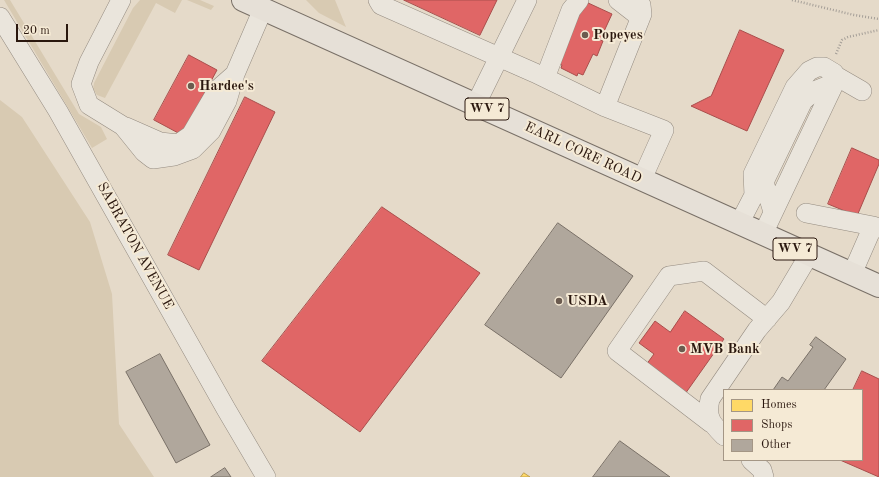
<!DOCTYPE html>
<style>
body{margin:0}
#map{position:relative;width:879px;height:477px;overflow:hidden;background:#e5dac9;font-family:"Old Standard TT",serif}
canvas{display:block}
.legend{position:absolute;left:723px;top:389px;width:140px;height:72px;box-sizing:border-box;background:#f5ead5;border:1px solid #a49685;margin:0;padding:5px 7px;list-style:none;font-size:12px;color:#2a170e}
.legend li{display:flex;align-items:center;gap:8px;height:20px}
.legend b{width:20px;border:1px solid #a49685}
.scale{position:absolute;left:16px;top:24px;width:52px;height:18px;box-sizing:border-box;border:2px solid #2a170e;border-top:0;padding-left:5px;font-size:12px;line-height:14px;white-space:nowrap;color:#2a170e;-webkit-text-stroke:3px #f5ead5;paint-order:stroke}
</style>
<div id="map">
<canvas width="879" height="477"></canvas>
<ul class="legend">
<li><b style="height:11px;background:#ffd966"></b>Homes</li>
<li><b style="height:11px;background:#e06666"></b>Shops</li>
<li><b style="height:11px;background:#b0a79c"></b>Other</li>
</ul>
<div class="scale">20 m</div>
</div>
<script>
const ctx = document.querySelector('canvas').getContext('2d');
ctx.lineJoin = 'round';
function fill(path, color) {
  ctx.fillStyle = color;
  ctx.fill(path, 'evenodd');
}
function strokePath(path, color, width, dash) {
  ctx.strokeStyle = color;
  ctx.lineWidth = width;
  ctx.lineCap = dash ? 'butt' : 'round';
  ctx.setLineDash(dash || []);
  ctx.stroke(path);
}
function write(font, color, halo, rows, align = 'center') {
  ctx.font = font + ' "Old Standard TT",serif';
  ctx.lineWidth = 4;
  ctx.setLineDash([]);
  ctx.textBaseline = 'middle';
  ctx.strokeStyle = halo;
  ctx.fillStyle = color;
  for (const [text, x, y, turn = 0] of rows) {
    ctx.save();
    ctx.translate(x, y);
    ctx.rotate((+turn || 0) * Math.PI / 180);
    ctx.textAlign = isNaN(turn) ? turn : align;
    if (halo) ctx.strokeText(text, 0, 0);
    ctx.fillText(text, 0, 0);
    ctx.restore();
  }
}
fill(new Path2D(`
 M 4,0 L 10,0 L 79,114 L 101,127 L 107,139 L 92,148 Z
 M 140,0 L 182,0 L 175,13 L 156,3 L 105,98 L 97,95 L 93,89 L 94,83 L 133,8 Z
 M 187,0 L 200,0 L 214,6 L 211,10 Z
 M 306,0 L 335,0 L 346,27 L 319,13 Z
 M 0,100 L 22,117 L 90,222 L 112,294 L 119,424 L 154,477 L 0,477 Z`), '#d8cab2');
const homes = new Path2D(`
 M 524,473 L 530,477 L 521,477 Z`);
fill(homes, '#ffd966');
strokePath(homes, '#bf9f4c', 1);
const shops = new Path2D(`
 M 404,0 L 497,0 L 480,35 Z
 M 586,2 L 612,14 L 600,40 L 603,41 L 597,56 L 593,54 L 583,75 L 578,73 L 577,76 L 561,68 L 562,65 L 557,63 Z
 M 740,30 L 784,50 L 747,131 L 691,106 L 711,96 Z
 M 189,55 L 217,70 L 182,135 L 154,120 Z
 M 245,97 L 275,112 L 199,270 L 168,255 Z
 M 852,148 L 879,160 L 879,164 L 857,216 L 828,204 Z
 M 382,207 L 480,273 L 360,432 L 262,361 Z
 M 685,311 L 724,339 L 685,394 L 646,365 L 654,354 L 639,343 L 655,321 L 670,332 Z
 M 862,371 L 879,379 L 879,477 L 840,460 L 862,460 L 862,390 L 853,390 Z`);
fill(shops, '#e06666');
strokePath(shops, '#a94e4c', 1);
const building = new Path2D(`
 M 558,223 L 633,276 L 561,378 L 485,325 Z
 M 816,337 L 846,359 L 824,390 L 773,390 L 782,377 L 788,381 L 813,347 L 810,345 Z
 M 160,354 L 210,445 L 176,463 L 126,372 Z
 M 620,441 L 670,477 L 593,477 Z
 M 225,468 L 231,477 L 211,477 Z`);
fill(building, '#b0a79c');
strokePath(building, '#797067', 1);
const minor = new Path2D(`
 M 121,0 L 89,62 L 81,84 L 89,105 L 123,126 L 144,152 L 153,159 L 174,156 L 193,149 L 211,131 L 227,101 L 235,74 L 263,9
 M 378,0 L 381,5 L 535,73 L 605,107 L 664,130 L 642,179
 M 618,0 L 636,14 L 639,20
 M 0,17 L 58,111 L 226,409 L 266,477
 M 836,76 L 862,91
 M 545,78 L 571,10 L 579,0
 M 476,104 L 527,0
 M 605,107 L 642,14 L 641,5 L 635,0
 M 126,127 L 160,142 L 178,144 L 191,135 L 218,89 L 235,74
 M 773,212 L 764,182 L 803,101 L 814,91 L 834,83
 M 806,213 L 873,226 L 879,228
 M 739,224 L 754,195 L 753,174 L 795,87 L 809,71 L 817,67 L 824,67 L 834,73 L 836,76 L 836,80 L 763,234
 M 852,274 L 873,226
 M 711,423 L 617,351 L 669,276 L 704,271 L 767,319
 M 724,436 C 711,423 706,418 710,399 L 757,330 L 781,302 L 809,255
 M 751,460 L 762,470 L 764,477`);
const major = new Path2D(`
 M 243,0 L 879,286`);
strokePath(minor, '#948b80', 20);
strokePath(major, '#797067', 24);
strokePath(new Path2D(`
 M 792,0 L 854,15 L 879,19
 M 836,54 L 842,40 L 848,37 L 879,30`), '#a59f98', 2.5, [1, 2]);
strokePath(minor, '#eae5dc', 19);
strokePath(major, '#e6e0d7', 22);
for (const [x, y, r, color] of [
 [585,35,4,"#6b5b4f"],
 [191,86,4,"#6b5b4f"],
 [559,301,4,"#6b5b4f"],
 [682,349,4,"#6b5b4f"]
]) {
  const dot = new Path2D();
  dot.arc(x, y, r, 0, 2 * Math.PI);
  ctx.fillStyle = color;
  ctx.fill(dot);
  strokePath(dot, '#f5ead5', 1.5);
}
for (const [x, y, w] of [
 [487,109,44],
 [795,249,44]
]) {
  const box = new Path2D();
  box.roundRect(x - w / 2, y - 11, w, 22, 3);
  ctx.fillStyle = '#f5ead5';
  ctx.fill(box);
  strokePath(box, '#2a170e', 1);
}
write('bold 13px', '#2a170e', null, [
 ["WV 7",487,109],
 ["WV 7",795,249]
]);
write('bold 14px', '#2a170e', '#f5ead5', [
 ["Popeyes",593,35],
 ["Hardee's",199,86],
 ["USDA",567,301],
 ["MVB Bank",690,349]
], 'left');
write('14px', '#2a170e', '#f5ead5', [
 ["EARL CORE ROAD",583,153,25],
 ["SABRATON AVENUE",135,246,61]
]);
</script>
